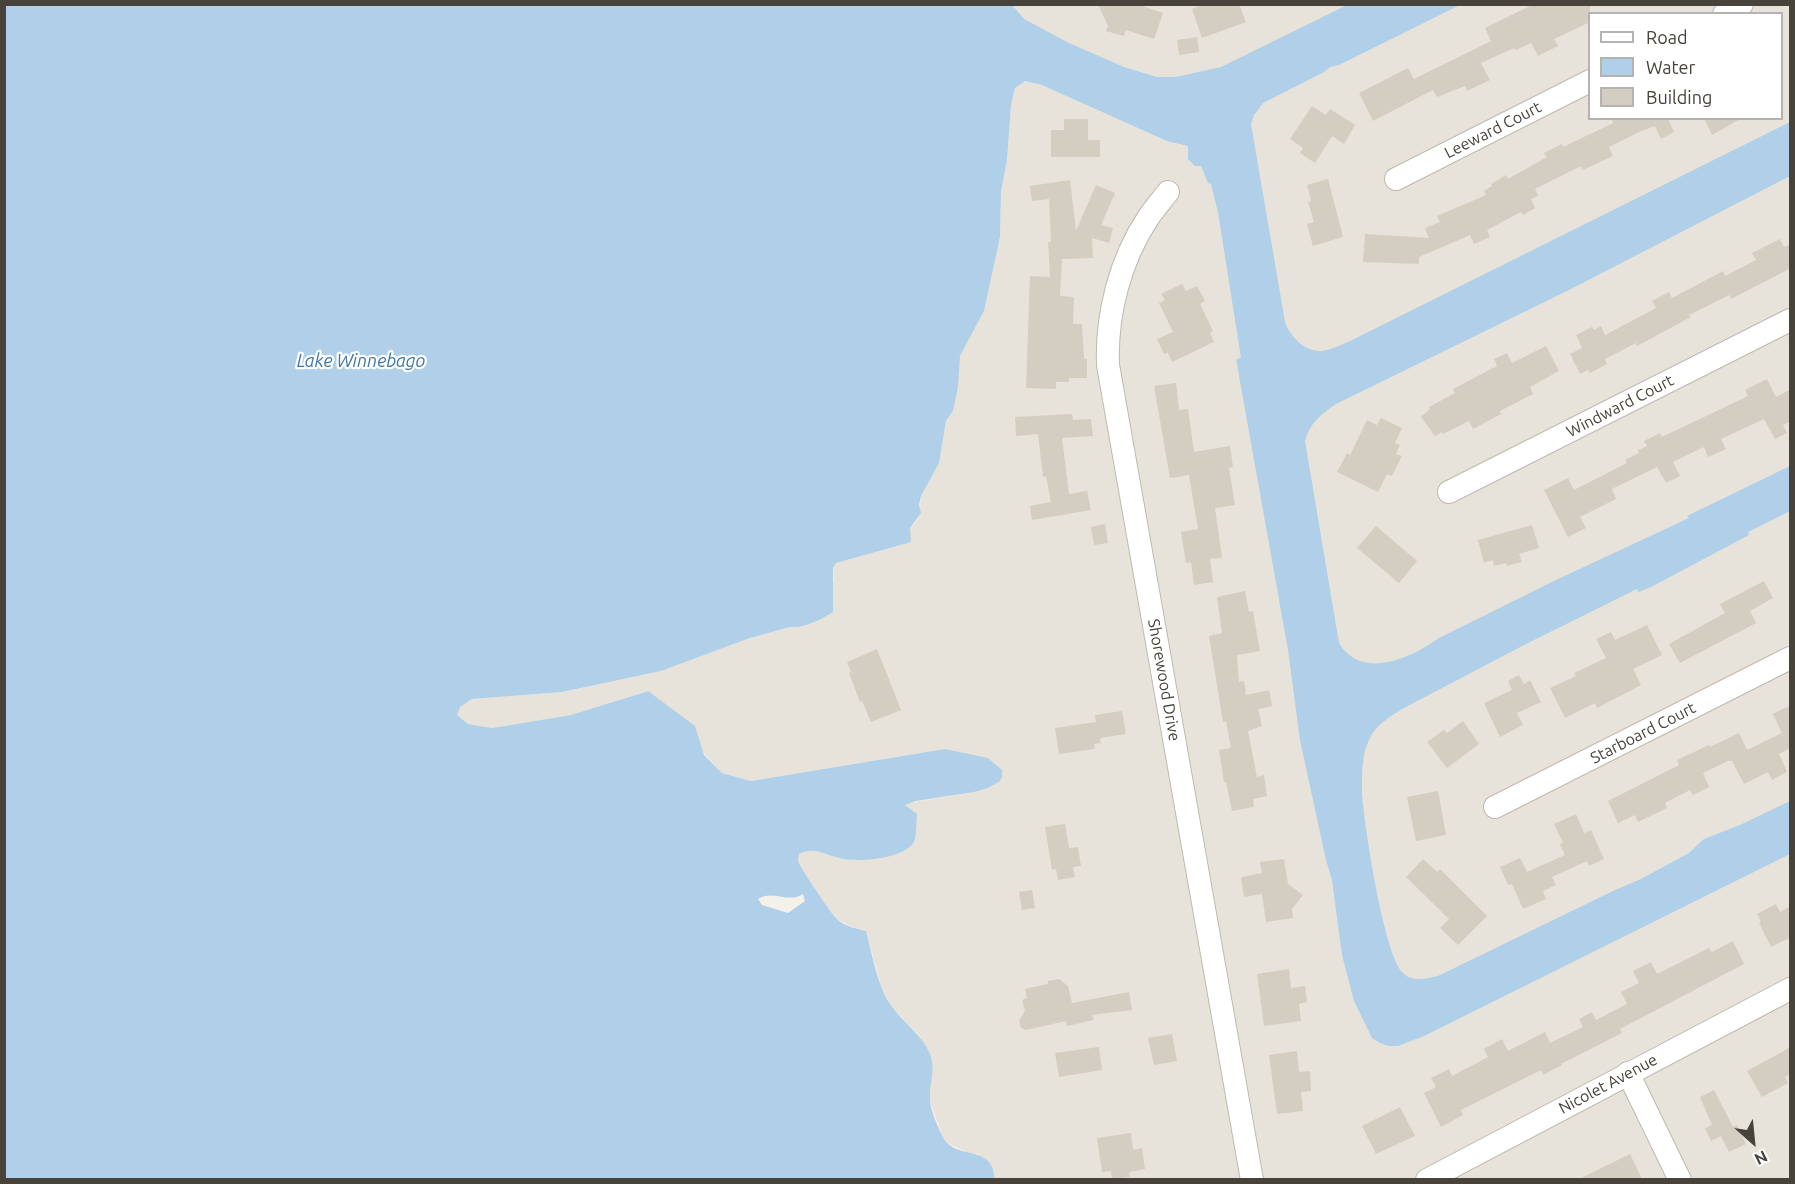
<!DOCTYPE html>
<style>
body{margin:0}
#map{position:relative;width:1795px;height:1184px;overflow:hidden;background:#f4f1eb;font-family:Ubuntu,sans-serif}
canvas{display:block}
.frame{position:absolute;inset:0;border:6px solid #47423a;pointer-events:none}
.legend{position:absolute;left:1588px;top:12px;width:195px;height:108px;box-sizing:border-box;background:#fff;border:2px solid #b5b3b0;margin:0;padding:8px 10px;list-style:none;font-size:18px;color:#47423a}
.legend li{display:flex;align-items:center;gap:12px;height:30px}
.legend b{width:30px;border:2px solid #b5b3b0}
.north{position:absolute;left:1723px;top:1112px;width:60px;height:60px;-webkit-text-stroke:4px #fff;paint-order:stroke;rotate:153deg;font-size:16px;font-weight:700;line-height:24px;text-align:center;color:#47423a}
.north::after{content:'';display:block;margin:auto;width:21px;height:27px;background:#47423a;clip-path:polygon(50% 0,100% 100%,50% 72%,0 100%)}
</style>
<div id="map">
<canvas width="1795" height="1184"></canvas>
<div class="frame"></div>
<ul class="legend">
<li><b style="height:8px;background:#fff"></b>Road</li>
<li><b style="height:16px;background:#b0cfe8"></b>Water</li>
<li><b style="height:16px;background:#d4cdc2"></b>Building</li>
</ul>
<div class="north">N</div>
</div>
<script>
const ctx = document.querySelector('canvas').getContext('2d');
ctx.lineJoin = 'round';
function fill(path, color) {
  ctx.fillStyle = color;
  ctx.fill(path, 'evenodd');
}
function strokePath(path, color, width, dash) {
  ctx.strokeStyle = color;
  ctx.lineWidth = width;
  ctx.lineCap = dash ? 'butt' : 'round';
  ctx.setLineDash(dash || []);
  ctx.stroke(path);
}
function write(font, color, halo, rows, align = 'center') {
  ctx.font = font + ' Ubuntu,sans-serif';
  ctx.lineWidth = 4.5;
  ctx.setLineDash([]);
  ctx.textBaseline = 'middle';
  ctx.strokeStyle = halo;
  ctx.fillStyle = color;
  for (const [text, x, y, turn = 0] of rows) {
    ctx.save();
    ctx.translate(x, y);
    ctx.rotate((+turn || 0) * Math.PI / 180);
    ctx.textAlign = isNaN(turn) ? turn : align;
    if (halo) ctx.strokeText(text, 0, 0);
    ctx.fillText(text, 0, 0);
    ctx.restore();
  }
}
fill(new Path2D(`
 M 1012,5 L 1790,5 L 1790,1179 L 995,1179 L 994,1170 L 978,1154 L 971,1154 L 949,1144 L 944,1139 L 930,1102 L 921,1038 L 892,1007 L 882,988 L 866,931 L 857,929 L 838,920 L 821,899 L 798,861 L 799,854 L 806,851 L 821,851 L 837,858 L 909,803 L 974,792 L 980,756 L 966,755 L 945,749 L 751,781 L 722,773 L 647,691 L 571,715 L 492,728 L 468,724 L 457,716 L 459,707 L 472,699 L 562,692 L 661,671 L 750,638 L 790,627 L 795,628 L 834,581 L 833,568 L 836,563 L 910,542 L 910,528 L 918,519 L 921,496 L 939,463 L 946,421 L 953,411 L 960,356 L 984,311 L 1000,237 L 1001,192 L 1007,160 L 1011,105 L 1015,88 L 1014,9 ZM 1590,14 L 1782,14 L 1782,118 L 1590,118 Z`), '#e7e3da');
fill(new Path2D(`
 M 5,4 L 1012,5 L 1024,19 L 1069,43 L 1124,67 L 1157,77 L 1176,77 L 1221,67 L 1347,5 L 1460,5 L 1339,65 L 1330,67 L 1324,72 L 1263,103 L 1254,115 L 1251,124 L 1285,322 C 1291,338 1307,355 1327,350 C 1334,348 1343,344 1350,341 L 1790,122 L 1790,176 L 1569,290 L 1336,404 C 1320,415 1310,423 1305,441 L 1339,643 C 1362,681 1411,658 1439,638 L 1556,580 L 1689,518 L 1687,516 L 1790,466 L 1790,511 L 1748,532 L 1749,535 L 1651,587 L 1639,592 L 1637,589 L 1526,644 L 1402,709 C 1390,717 1375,725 1369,740 C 1361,756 1362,777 1362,794 C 1364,824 1384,956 1403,973 C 1413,983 1426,978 1438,976 L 1615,890 L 1641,879 L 1689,853 L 1704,839 L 1740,825 L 1790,801 L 1790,854 L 1424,1036 L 1398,1046 L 1389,1046 L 1380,1043 L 1372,1038 L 1354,1001 L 1342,955 L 1332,880 L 1326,860 L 1300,740 L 1288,650 L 1236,359 L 1241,358 L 1218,212 L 1211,184 L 1208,183 L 1201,166 L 1195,166 L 1188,159 L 1188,146 L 1167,141 L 1042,85 L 1025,81 L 1015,88 L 1011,105 L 1007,160 L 1001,192 L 1000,237 L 984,311 L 960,356 L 958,387 L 953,411 L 946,421 L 939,463 L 921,496 L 919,505 L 921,513 L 910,528 L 911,542 L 836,563 L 833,568 L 833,612 C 822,619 803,629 790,627 L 750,638 L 661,671 L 562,692 L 472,699 L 460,707 L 457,715 L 468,724 L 492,728 L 571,715 L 648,691 L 695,726 L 704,755 L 722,773 L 751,781 L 945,749 L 988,758 L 1002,770 L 1002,777 L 1000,781 L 988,788 L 974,792 L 916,801 L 905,805 L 917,814 C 916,822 917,835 914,842 C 904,859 857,863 839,858 C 825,855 814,846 799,854 L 798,861 C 801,868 832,916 839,921 C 846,926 857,929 866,931 C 873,956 877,987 893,1008 C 905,1024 922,1035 930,1054 C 936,1070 929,1083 930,1099 C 930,1110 938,1127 943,1137 C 956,1162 992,1142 995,1179 L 5,1179 ZM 803,894 L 805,901 L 788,913 L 762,905 L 758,899 C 772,889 789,904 803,894 Z`), '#b0cfe8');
fill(new Path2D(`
 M 1098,4 L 1137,4 L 1163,13 L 1154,39 L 1126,30 L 1124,36 L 1106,31 L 1108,26 Z
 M 1204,4 L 1239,4 L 1246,22 L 1202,38 L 1192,9 Z
 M 1534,4 L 1590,4 L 1590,22 L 1554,39 L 1558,46 L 1538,56 L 1531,43 L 1516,50 L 1514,48 L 1481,63 L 1490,80 L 1467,91 L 1465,86 L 1437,97 L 1433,90 L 1373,121 L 1359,93 L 1408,68 L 1414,79 L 1491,41 L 1485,28 Z
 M 1197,37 L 1199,52 L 1179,55 L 1177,40 Z
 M 1312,106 L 1326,115 L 1330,109 L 1355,125 L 1344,144 L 1332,136 L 1315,163 L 1300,153 L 1303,148 L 1290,139 Z
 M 1611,118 L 1670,118 L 1668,119 L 1674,132 L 1661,139 L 1655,126 L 1639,132 L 1609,147 L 1613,156 L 1583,170 L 1581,166 L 1535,189 L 1538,196 L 1531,199 L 1535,208 L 1523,215 L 1521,212 L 1487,230 L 1490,237 L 1474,244 L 1470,235 L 1419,257 L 1419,264 L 1363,262 L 1365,234 L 1429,238 L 1425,228 L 1440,222 L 1437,216 L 1486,195 L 1484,191 L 1492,186 L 1491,184 L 1506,175 L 1508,179 L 1547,157 L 1544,153 L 1562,144 L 1563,147 L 1613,123 Z
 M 1704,118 L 1742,118 L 1712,135 Z
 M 1064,119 L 1088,119 L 1088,140 L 1100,140 L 1100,157 L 1051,157 L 1051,130 L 1064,130 Z
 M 1328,179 L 1343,237 L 1313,246 L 1307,224 L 1314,222 L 1308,202 L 1311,201 L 1307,185 Z
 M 1070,180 L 1076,231 L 1096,185 L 1115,193 L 1101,225 L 1113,228 L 1109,243 L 1092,238 L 1093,258 L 1062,259 L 1060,296 L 1074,297 L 1073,324 L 1082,324 L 1084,359 L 1087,359 L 1087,378 L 1069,378 L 1069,382 L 1056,382 L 1056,389 L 1026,388 L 1030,276 L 1050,277 L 1048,242 L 1051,242 L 1049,199 L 1032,201 L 1030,186 Z
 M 1780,239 L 1784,247 L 1791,244 L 1791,268 L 1731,299 L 1729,295 L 1689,315 L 1691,317 L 1637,346 L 1636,343 L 1605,359 L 1607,364 L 1590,373 L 1588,370 L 1580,374 L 1570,354 L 1582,348 L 1576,335 L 1592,327 L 1594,330 L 1601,326 L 1605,335 L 1656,308 L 1652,301 L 1669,292 L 1672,298 L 1723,271 L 1725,276 L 1756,260 L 1752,253 Z
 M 1182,284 L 1186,291 L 1197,286 L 1205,301 L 1200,304 L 1213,331 L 1210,333 L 1214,342 L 1172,362 L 1168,353 L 1164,354 L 1157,339 L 1173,332 L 1159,303 L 1165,300 L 1161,294 Z
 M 1546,346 L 1559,371 L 1530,387 L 1533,394 L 1500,411 L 1501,414 L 1473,429 L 1469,421 L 1443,434 L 1442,432 L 1435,436 L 1421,417 L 1430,409 L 1429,407 L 1455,393 L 1453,389 L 1497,366 L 1494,359 L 1507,353 L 1512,363 Z
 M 1767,379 L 1776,397 L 1791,389 L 1791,421 L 1783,425 L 1787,433 L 1775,439 L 1764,419 L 1721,439 L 1726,449 L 1708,457 L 1704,447 L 1673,462 L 1680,476 L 1666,483 L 1657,467 L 1612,489 L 1616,499 L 1580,517 L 1586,528 L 1568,537 L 1544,490 L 1568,478 L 1574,490 L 1627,463 L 1625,460 L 1639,453 L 1638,450 L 1647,446 L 1644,441 L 1660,433 L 1662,437 L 1748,396 L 1745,390 Z
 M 1176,383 L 1179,410 L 1188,409 L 1194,452 L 1230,446 L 1233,467 L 1229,468 L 1235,505 L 1215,508 L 1222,558 L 1210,559 L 1213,582 L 1194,585 L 1191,562 L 1186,563 L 1181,532 L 1198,529 L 1189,475 L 1170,478 L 1154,386 Z
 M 1072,414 L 1073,420 L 1091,419 L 1093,436 L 1062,438 L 1069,494 L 1087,491 L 1091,510 L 1032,520 L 1030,506 L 1051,502 L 1046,476 L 1043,477 L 1038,434 L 1016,436 L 1015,417 Z
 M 1381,418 L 1402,428 L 1395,443 L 1400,445 L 1396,454 L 1402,456 L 1392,476 L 1387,474 L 1378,492 L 1337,472 L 1347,453 L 1350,455 L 1367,420 L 1377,425 Z
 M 1105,524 L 1108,543 L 1094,545 L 1091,527 Z
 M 1532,525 L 1539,548 L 1519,554 L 1522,562 L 1507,566 L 1506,563 L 1494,566 L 1493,560 L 1484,563 L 1478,540 Z
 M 1376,526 L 1417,561 L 1399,583 L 1357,548 Z
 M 1764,581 L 1773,598 L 1750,611 L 1756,623 L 1680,663 L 1669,644 L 1725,613 L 1720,604 Z
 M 1245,591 L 1249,612 L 1253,611 L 1260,651 L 1237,655 L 1239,682 L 1244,681 L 1246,695 L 1269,690 L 1272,706 L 1258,709 L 1262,726 L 1248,731 L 1257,777 L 1264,775 L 1267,796 L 1253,799 L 1254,807 L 1232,811 L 1226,782 L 1224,782 L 1219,750 L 1231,748 L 1226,721 L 1223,722 L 1209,636 L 1222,633 L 1217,597 Z
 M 1647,625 L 1662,655 L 1633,669 L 1641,685 L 1597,708 L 1595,703 L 1565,718 L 1550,688 L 1576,676 L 1574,673 L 1606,658 L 1596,639 L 1611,632 L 1615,640 Z
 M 877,649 L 901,710 L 871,722 L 862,701 L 860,702 L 849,673 L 851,672 L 847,662 Z
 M 1519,675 L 1524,684 L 1530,680 L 1541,702 L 1517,713 L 1523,725 L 1500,737 L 1484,703 L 1512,690 L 1508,681 Z
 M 1791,705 L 1791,750 L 1790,748 L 1779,754 L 1787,772 L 1772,780 L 1768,772 L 1744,784 L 1732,761 L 1728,761 L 1703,773 L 1709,787 L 1693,795 L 1690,790 L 1665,803 L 1667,808 L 1638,822 L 1635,815 L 1618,823 L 1608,801 L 1679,765 L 1677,760 L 1709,745 L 1710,747 L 1739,733 L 1747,750 L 1782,733 L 1773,714 Z
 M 1122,711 L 1126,734 L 1100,738 L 1101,743 L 1094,744 L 1095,749 L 1059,754 L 1055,728 L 1096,722 L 1095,715 Z
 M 1463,721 L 1479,744 L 1447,768 L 1427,742 L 1444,730 L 1447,733 Z
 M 1438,791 L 1446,835 L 1416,841 L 1407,797 Z
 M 1576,814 L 1584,833 L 1591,830 L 1604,859 L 1589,866 L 1587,861 L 1552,877 L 1556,885 L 1543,891 L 1546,899 L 1523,909 L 1512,884 L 1508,885 L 1500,867 L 1520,858 L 1527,872 L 1565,855 L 1560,844 L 1563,843 L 1554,824 Z
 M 1065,824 L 1069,848 L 1078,847 L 1081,866 L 1073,867 L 1075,877 L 1058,880 L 1056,869 L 1052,870 L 1045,827 Z
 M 1284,859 L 1288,884 L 1303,895 L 1292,909 L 1293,918 L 1266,922 L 1262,894 L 1244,897 L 1241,877 L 1262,873 L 1260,862 Z
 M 1423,859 L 1437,872 L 1440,869 L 1487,916 L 1458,945 L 1440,928 L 1449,919 L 1406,877 Z
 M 1032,890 L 1035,908 L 1022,910 L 1019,892 Z
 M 1776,904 L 1780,912 L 1791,906 L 1791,937 L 1771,947 L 1759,923 L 1761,922 L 1757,914 Z
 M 1733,941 L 1744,964 L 1620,1029 L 1622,1033 L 1561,1064 L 1562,1065 L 1543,1075 L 1541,1070 L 1461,1110 L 1463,1115 L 1441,1127 L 1424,1093 L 1436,1087 L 1431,1078 L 1449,1069 L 1452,1076 L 1488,1057 L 1484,1049 L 1502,1039 L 1508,1051 L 1545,1032 L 1550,1043 L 1583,1027 L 1579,1019 L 1592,1012 L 1596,1020 L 1627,1004 L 1621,992 L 1639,983 L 1633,971 L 1651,962 L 1657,974 L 1709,948 L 1712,952 Z
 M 1289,969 L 1291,988 L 1305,986 L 1307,1002 L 1299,1004 L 1301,1021 L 1264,1026 L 1257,974 Z
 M 1059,979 L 1068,986 L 1072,1003 L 1129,992 L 1132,1010 L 1092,1015 L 1094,1020 L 1067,1026 L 1066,1021 L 1026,1030 L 1021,1028 L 1019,1021 L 1025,1011 L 1022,1000 L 1027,998 L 1025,989 L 1048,984 L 1048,981 Z
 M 1172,1034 L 1177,1061 L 1154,1065 L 1148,1038 Z
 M 1099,1047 L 1102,1070 L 1059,1077 L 1055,1053 Z
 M 1791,1047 L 1791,1074 L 1785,1077 L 1788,1083 L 1762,1097 L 1747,1071 Z
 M 1297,1051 L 1299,1072 L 1310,1071 L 1311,1091 L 1301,1092 L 1303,1111 L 1277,1114 L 1269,1055 Z
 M 1714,1090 L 1733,1127 L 1737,1125 L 1746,1144 L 1729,1152 L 1721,1136 L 1711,1141 L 1705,1128 L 1712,1125 L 1700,1097 Z
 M 1400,1107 L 1415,1136 L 1376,1154 L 1362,1126 Z
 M 1131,1133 L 1133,1150 L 1142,1148 L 1145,1169 L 1129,1172 L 1130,1177 L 1112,1179 L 1111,1171 L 1102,1172 L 1097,1138 Z
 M 1630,1154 L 1642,1179 L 1579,1179 Z`), '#d4cdc2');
const minor = new Path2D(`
 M 1724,14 L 1742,4
 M 1396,179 L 1590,81
 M 1168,192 C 1161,201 1154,209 1148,218 C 1120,260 1106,315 1108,365 L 1252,1180
 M 1449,492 L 1790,320
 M 1495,807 L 1790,658
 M 1628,1073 L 1680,1180
 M 1427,1180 L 1790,989`);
strokePath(minor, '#beb9af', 24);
strokePath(minor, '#fff', 22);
write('16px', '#47423a', '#fff', [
 ["Leeward Court",1493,130,-27],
 ["Windward Court",1620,406,-27],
 ["Shorewood Drive",1164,680,80],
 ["Starboard Court",1643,733,-27],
 ["Nicolet Avenue",1608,1084,-28]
]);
write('italic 18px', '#3f78a6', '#fff', [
 ["Lake Winnebago",361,361]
]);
</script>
